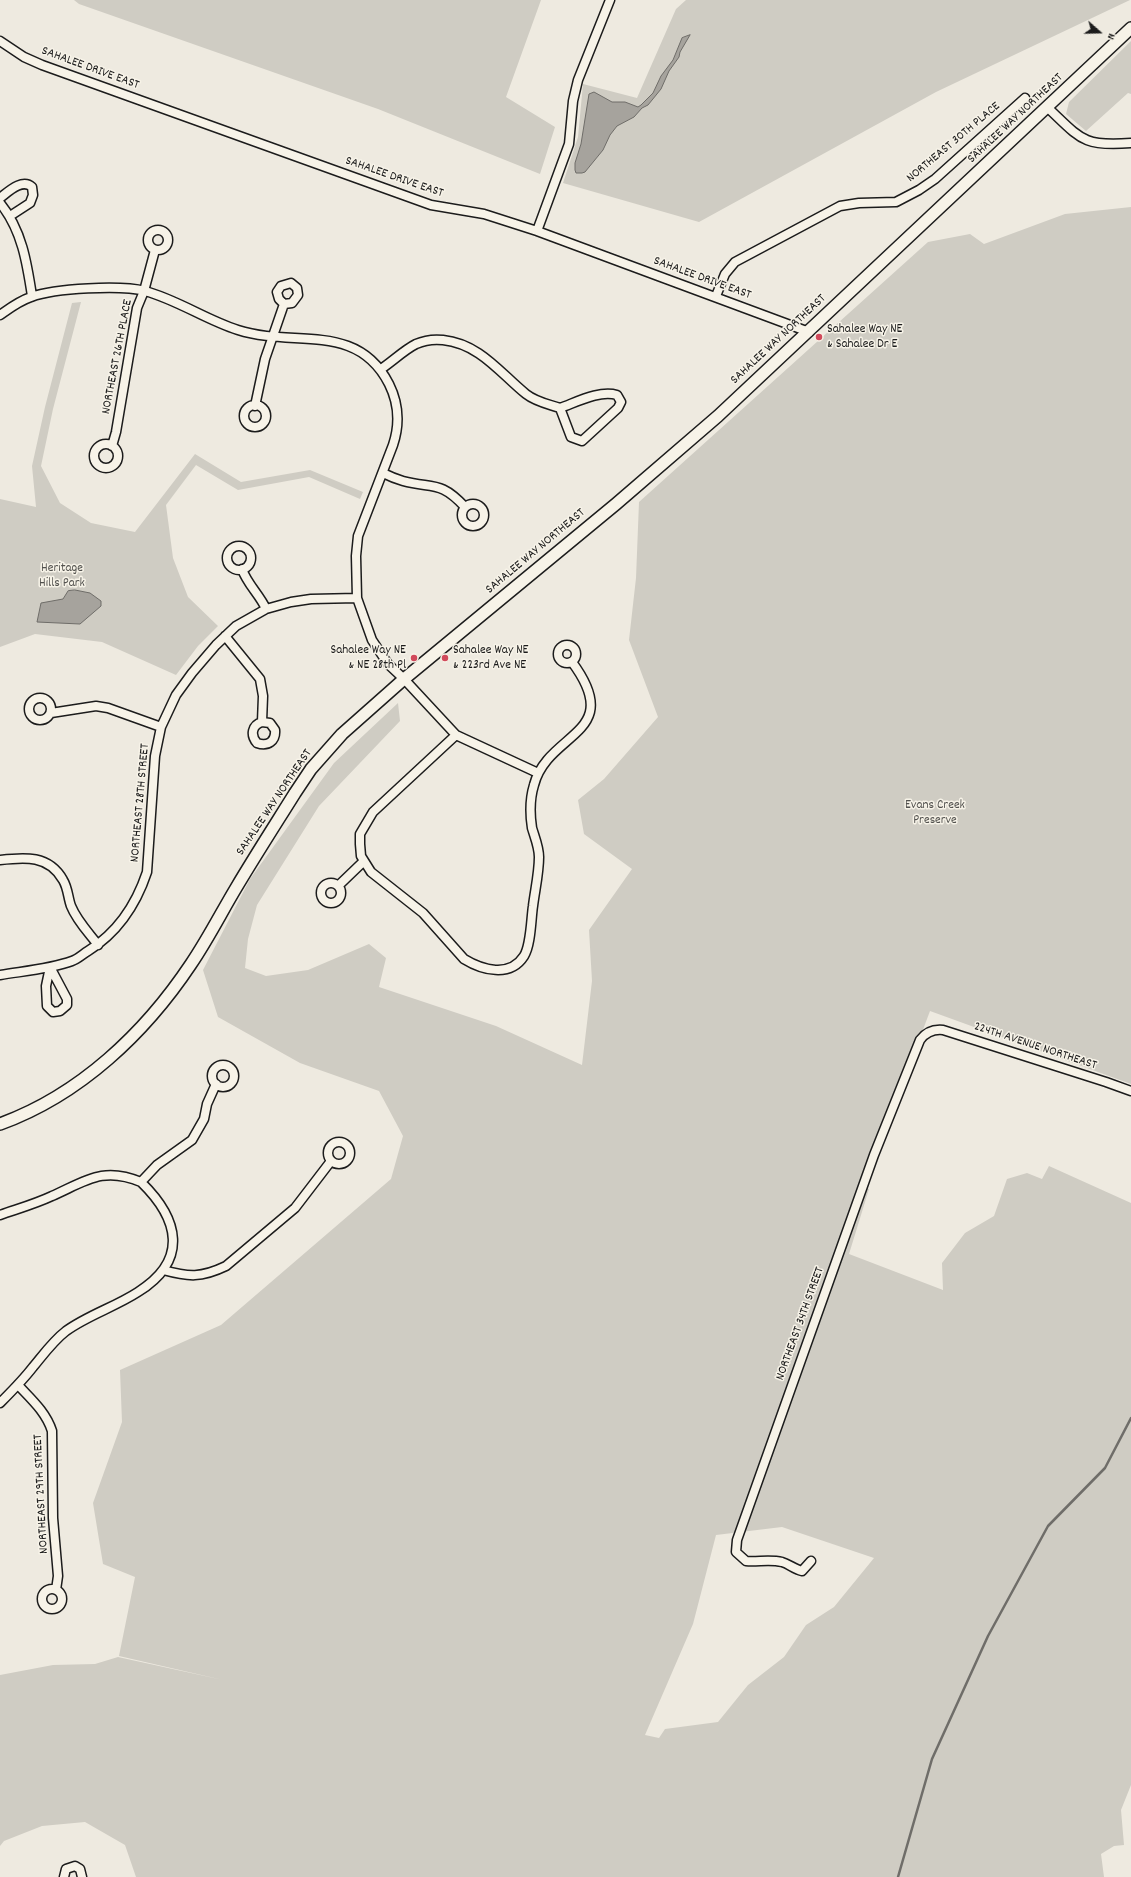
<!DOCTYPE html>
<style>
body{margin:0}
#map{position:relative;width:1131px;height:1877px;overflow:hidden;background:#eeeae0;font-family:Dekko,sans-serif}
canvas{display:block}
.north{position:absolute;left:1079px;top:12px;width:40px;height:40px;-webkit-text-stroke:3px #f7f3e8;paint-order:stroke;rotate:110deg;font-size:11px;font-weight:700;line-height:16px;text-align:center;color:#1c1c1c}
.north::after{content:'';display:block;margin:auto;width:14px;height:18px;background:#1c1c1c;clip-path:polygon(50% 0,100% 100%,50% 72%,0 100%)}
</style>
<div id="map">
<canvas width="1131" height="1877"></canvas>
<div class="north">N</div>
</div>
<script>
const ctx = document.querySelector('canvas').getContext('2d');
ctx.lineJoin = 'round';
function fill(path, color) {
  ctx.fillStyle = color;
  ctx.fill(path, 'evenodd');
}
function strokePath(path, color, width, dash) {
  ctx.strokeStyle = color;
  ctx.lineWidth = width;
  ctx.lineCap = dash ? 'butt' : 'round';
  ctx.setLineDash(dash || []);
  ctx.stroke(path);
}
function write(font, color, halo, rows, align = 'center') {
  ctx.font = font + ' Dekko,sans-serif';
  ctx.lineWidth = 3;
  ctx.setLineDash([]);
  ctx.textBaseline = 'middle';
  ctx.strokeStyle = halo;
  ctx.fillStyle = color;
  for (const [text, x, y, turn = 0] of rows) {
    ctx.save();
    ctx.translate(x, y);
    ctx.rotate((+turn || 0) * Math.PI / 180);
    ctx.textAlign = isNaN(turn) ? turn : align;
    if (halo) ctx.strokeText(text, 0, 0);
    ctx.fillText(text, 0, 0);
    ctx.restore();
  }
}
fill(new Path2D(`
 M 74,0 L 541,0 L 506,97 L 555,127 L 540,174 L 378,109 L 79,4 Z
 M 686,0 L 1130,0 L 936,92 L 699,222 L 563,183 L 578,137 L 583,84 L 637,98 L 676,9 Z
 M 1131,41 L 1131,94 L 1128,93 L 1086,131 L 1066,114 L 1069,102 Z
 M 1131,207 L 1131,1084 L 930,1011 L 864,1187 L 869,1189 L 849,1254 L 943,1290 L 942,1263 L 965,1233 L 994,1216 L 1007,1179 L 1027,1173 L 1042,1179 L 1049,1166 L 1131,1203 L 1131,1785 L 1121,1810 L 1124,1845 L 1114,1846 L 1101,1854 L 1104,1877 L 136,1877 L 125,1845 L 85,1822 L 42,1826 L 4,1841 L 0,1846 L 0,1675 L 53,1665 L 95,1664 L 118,1657 L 223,1680 L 119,1656 L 135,1577 L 103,1564 L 93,1503 L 122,1422 L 120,1370 L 221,1325 L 391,1179 L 403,1136 L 379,1091 L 300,1063 L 218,1017 L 203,970 L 250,879 L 334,763 L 398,703 L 400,721 L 319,806 L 257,905 L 248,939 L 245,968 L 266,976 L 308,970 L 369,944 L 386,958 L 379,987 L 496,1026 L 582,1065 L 592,981 L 589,930 L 632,869 L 584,834 L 578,800 L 604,779 L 658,717 L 629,640 L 636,578 L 639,502 L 928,242 L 970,234 L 984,244 L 1065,214 ZM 782,1527 L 874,1558 L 834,1607 L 806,1625 L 784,1657 L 748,1685 L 718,1722 L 665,1729 L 659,1738 L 645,1735 L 693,1624 L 716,1535 Z
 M 81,302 L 53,409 L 41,466 L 60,503 L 91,523 L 135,532 L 195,454 L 241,482 L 310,470 L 363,492 L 360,499 L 309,477 L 238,490 L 196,465 L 166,505 L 173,558 L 188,597 L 218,626 L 198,646 L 176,675 L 102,642 L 35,634 L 0,647 L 0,499 L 36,507 L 32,466 L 45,407 L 72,303 Z`), '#cfccc3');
const water = new Path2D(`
 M 690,35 L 680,52 L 679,57 L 669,71 L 661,89 L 648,105 L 642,108 L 634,117 L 617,126 L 610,135 L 603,150 L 585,172 L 582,173 L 576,173 L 575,170 L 575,163 L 581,144 L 589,94 L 594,92 L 612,102 L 625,102 L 638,107 L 641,105 L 653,93 L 661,76 L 673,60 L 682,38 Z
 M 75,590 L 90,593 L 101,601 L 101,606 L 80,624 L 37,622 L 41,603 L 63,599 L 68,591 Z`);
fill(water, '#a6a39d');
strokePath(water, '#6f6d69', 1);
strokePath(new Path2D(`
 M 898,1877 L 932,1759 L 988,1636 L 1048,1526 L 1105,1468 L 1131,1418`), '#6f6d69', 2.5);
const minor = new Path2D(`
 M 0,41 L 24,57 L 42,65 L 431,205 L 484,214 L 537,231 L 809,332
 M 1048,108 C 1081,139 1083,147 1131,143
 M 0,198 C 8,192 22,178 32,187 L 33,195 L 30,203 L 10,216
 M 0,203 C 22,230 27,263 32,296
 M148 240a10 10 0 1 1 20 0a10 10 0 1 1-20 0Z
 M 537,231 L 569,144 L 573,101 L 578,80 L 610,0
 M 716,296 L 725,274 L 735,262 L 840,206 L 859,203 L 896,202 L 919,190 L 935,179 L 1025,98
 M 0,315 C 10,308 19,301 31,297 C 55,288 121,285 145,291 C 178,300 206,320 238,330 C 294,348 357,321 389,384 C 399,404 400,424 393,445 L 358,536 L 356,556 L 357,598 L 372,640 L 388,664 L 404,679 L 456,735 L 538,773
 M 381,369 C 393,361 404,350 416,344 C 425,340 434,339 443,340 C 480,344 500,373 526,394 C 536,402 548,404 560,408 L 571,437 L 582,441 L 618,408 L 621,402 L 617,395 C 599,390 577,402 560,408
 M244 416a11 11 0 1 1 22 0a11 11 0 1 1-22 0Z
 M 255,406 L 265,359 L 284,304 L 279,299 L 277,292 L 281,286 L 291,283 L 297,288 L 298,295 L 292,303 L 284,304
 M94 456a12 12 0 1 1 24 0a12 12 0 1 1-24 0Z
 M 112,446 L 116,432 L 137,308 L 144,291 L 155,250
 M 383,473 C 389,476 396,479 403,481 C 433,489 440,480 465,507
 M462 515a11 11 0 1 1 22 0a11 11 0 1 1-22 0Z
 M227 558a12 12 0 1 1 24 0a12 12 0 1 1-24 0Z
 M 242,569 C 247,584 260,595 266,609
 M 225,636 L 260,679 L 263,696 L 262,722 C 252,725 250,735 257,743 C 268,747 276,741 275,730 L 270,723 L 262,722
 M558 654a9 9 0 1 1 18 0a9 9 0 1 1-18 0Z
 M29 709a11 11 0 1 1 22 0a11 11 0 1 1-22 0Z
 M 51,713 L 96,706 L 108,708 L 161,727
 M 456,735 L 373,812 L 360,834 L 360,844 L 361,856 L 371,872 L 423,913 L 464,959 C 482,970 510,978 524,956 C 531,945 531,919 533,906 C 535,890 539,873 539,857 C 539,847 535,838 532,828 C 530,815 530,798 534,785 C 548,731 626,735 572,662
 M 0,860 C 25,857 49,855 63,880 C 68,888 68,898 71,906 C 77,921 89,933 98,945
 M321 893a10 10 0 1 1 20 0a10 10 0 1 1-20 0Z
 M 338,886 L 364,861
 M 50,967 L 67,999 L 67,1005 L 60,1011 L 53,1012 L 47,1006 L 46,986 Z
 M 0,975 C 24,971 50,969 72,961 C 78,959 83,954 88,951 C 117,933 136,905 147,872 L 155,756 L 161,727 L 176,695 L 192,673 L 216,645 L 236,626 L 266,609 L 291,602 L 311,599 L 357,598
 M212 1076a11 11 0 1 1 22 0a11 11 0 1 1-22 0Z
 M328 1153a11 11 0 1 1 22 0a11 11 0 1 1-22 0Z
 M 0,1215 C 17,1209 35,1204 52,1196 C 86,1181 103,1166 141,1182 L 157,1165 L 192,1140 L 204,1119 L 207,1104 L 216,1084
 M 163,1270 C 189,1277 201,1278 226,1266 L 295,1208 L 331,1161
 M 18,1385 C 31,1399 46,1412 52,1431 L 53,1518 L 58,1576 L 56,1590
 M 0,1403 C 12,1391 23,1380 33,1367 C 43,1355 53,1341 66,1331 C 88,1315 115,1307 138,1292 C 189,1260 179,1219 141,1182
 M 811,1561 L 802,1571 C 794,1569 789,1564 782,1562 C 770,1559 758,1562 746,1561 L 736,1552 L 737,1540 L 874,1155 L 920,1040 C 926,1032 933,1029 943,1030 L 1106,1082 L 1131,1091
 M42 1599a10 10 0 1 1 20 0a10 10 0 1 1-20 0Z
 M 64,1877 L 66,1869 L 75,1866 L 80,1869 L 82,1877`);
const secondary = new Path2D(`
 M 0,1124 C 80,1095 145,1033 191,964 C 208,939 221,913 236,888 C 255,856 275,825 295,793 L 311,769 L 342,734 L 404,679 L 616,504 L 718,416 L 1131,28`);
strokePath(minor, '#1c1c1c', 11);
strokePath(secondary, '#1c1c1c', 14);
strokePath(minor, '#f7f3e8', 8);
strokePath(secondary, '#f7f3e8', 11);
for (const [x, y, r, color] of [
 [819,337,4,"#d1495b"],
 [414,658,4,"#d1495b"],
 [445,658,4,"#d1495b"]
]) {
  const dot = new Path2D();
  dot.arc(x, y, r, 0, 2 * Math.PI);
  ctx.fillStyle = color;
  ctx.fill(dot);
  strokePath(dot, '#f7f3e8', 1.5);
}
write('13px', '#1c1c1c', '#f7f3e8', [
 ["SAHALEE DRIVE EAST",90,69,20],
 ["SAHALEE WAY NORTHEAST",1016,119,-43],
 ["NORTHEAST 30TH PLACE",954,143,-40],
 ["SAHALEE DRIVE EAST",394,178,19],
 ["SAHALEE DRIVE EAST",702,279,20],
 ["SAHALEE WAY NORTHEAST",779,340,-43],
 ["NORTHEAST 26TH PLACE",118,357,-79],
 ["SAHALEE WAY NORTHEAST",536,552,-40],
 ["NORTHEAST 28TH STREET",141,803,-85],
 ["SAHALEE WAY NORTHEAST",275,803,-56],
 ["224TH AVENUE NORTHEAST",1035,1047,18],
 ["NORTHEAST 34TH STREET",801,1324,-70],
 ["NORTHEAST 29TH STREET",42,1494,-93]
]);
write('13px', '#1c1c1c', '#f7f3e8', [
 ["Sahalee Way NE",827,330],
 ["& Sahalee Dr E",827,345],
 ["Sahalee Way NE",406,651,"right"],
 ["& NE 28th Pl",406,666,"right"],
 ["Sahalee Way NE",453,651],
 ["& 223rd Ave NE",453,666]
], 'left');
write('13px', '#52514e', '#f7f3e8', [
 ["Heritage",62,569],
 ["Hills Park",62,584],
 ["Evans Creek",935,806],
 ["Preserve",935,821]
]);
</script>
